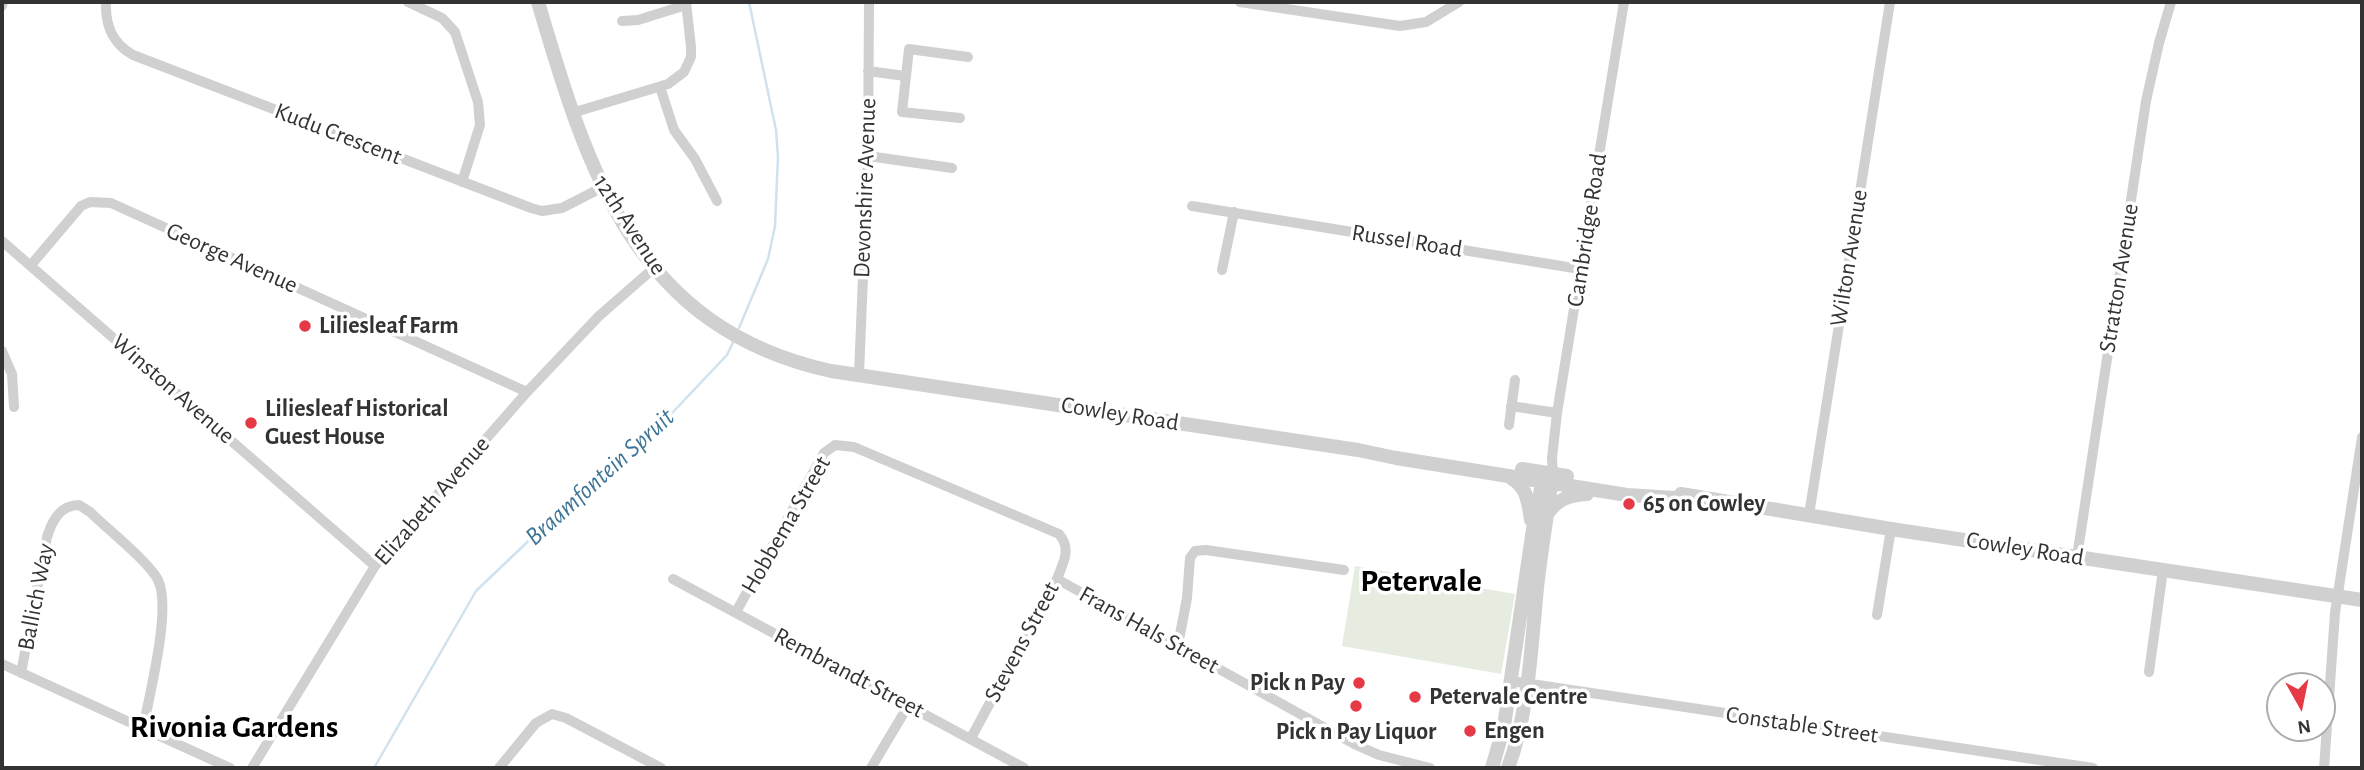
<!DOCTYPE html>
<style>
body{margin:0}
#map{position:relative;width:2364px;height:770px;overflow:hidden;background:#fff;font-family:"Alegreya Sans",sans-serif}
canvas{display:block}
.frame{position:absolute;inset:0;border:4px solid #333;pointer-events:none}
.north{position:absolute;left:2266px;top:672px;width:70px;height:70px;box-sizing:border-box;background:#fff;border:2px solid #adadad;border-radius:50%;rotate:171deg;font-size:19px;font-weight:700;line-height:28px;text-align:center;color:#333}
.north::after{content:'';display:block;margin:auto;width:24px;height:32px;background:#e63946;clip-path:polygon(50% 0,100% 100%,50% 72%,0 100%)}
</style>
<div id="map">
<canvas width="2364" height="770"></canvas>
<div class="frame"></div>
<div class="north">N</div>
</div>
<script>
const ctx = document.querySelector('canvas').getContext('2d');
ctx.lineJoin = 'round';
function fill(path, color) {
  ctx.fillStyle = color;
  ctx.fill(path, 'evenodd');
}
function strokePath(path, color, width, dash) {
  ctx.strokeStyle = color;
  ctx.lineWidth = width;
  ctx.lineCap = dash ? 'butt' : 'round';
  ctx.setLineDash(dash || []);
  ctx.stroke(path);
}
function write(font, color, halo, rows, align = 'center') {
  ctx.font = font + ' "Alegreya Sans",sans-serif';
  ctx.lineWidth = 7;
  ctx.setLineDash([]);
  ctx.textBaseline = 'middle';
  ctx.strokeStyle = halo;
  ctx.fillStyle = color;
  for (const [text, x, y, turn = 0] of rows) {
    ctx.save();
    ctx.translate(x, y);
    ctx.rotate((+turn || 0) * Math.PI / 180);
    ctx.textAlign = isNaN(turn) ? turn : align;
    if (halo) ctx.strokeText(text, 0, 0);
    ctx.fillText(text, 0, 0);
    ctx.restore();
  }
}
fill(new Path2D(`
 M 1355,566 L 1515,594 L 1501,674 L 1342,646 Z`), '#e6ecdf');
strokePath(new Path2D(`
 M 739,328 L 768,259 L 775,226 L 778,157 L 776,130 L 749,2
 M 374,768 L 476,591 L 585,487 L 637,450 L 727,355 L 735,338`), '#cfe2ee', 2.5);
strokePath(new Path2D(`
 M 106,2 C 105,25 112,43 133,55 L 531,208 L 542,211 L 562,208 L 603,187
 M 408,2 L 442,18 L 455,32 L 478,102 L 480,125 L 462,182
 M 1240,2 L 1400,26 L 1426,22 L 1459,2
 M 2,6 L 3,2
 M 622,21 L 638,20 L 686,5
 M 868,71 L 905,76
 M 660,87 L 674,130 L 695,159 L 717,201
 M 572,113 L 668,84 L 684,72 L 691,57 L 691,47 L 686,2
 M 960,118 L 902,112 L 909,49 L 968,57
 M 868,156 L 952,168
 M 1192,206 L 1580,269
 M 2,241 L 375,566
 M 31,265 L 81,206 L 90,202 L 111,203 L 527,392
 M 1222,270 L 1234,212
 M 2,351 L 12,374 L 14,407
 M 859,374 L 868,156 L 869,2
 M 1511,406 L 1557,413
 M 1509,425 L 1515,380
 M 1553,474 L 1552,458 L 1557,413 L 1624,2
 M 1809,515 L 1890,2
 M 2077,557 L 2146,101 L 2159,43 L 2171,2
 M 673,579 L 1024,768
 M 1057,579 L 1354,744 L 1379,755 L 1430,768
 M 736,612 L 824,453 L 835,445 L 854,447 L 1059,534 C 1072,549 1063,563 1057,579 L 971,738
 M 1877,615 L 1891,529
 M 1178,645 L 1187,598 L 1190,558 L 1195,551 L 1206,550 L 1344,570
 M 2,664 L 230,768
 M 2149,672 L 2163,570
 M 21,673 L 47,537 C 52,521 60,505 79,505 L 90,512 C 106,528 149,562 158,580 C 172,608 149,696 143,729
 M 1511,681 L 2093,768
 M 252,768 L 375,566 L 527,392 L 599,316 L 654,268
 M 499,768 L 536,723 L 552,714 L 566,718 L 661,768
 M 871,768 L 908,706
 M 2324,768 L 2335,613 L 2362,437`), '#d0d0d0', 10);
strokePath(new Path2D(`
 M 538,2 C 588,172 635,328 831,371 L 1358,450 L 1396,458 L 1627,495 L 1674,498 L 1687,497
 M 1522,469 L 1567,476
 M 1511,478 C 1528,488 1528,503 1531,520
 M 1681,494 L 1891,529 L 2362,600
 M 1546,516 C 1556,500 1568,495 1587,494
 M 1492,768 L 1504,726 L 1533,529 L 1544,474
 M 1508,768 C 1529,712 1531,648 1537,588 C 1541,550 1548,513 1552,476`), '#d0d0d0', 14);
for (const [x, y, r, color] of [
 [305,326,7,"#e63946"],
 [251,423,7,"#e63946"],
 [1629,504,7,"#e63946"],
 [1359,683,7,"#e63946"],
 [1415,697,7,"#e63946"],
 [1356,706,7,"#e63946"],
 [1470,731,7,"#e63946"]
]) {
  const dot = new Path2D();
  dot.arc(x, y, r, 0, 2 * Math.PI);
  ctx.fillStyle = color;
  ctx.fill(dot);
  strokePath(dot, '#fff', 2.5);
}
write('24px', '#333', '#fff', [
 ["Kudu Crescent",338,134,21],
 ["Devonshire Avenue",865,188,-88],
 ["12th Avenue",630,225,57],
 ["Cambridge Road",1587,230,-81],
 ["Russel Road",1407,241,9],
 ["George Avenue",232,258,24],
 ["Wilton Avenue",1849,258,-81],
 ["Stratton Avenue",2119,278,-81],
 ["Winston Avenue",173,389,41],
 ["Cowley Road",1120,414,9],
 ["Elizabeth Avenue",432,501,-49],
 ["Hobbema Street",786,525,-60],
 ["Cowley Road",2025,549,9],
 ["Ballich Way",36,597,-79],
 ["Frans Hals Street",1149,630,29],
 ["Stevens Street",1022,642,-62],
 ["Rembrandt Street",849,673,28],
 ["Constable Street",1802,725,8]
]);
write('bold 24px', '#333', '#fff', [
 ["Liliesleaf Farm",319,326],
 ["Liliesleaf Historical",265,409],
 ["Guest House",265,437],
 ["65 on Cowley",1643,504],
 ["Pick n Pay",1345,683,"right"],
 ["Petervale Centre",1429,697],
 ["Engen",1484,731],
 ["Pick n Pay Liquor",1356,732,"center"]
], 'left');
write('italic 26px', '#3f7597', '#fff', [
 ["Braamfontein Spruit",600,477,-42]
]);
write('bold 32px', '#000', '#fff', [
 ["Petervale",1421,581],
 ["Rivonia Gardens",234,727]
]);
</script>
